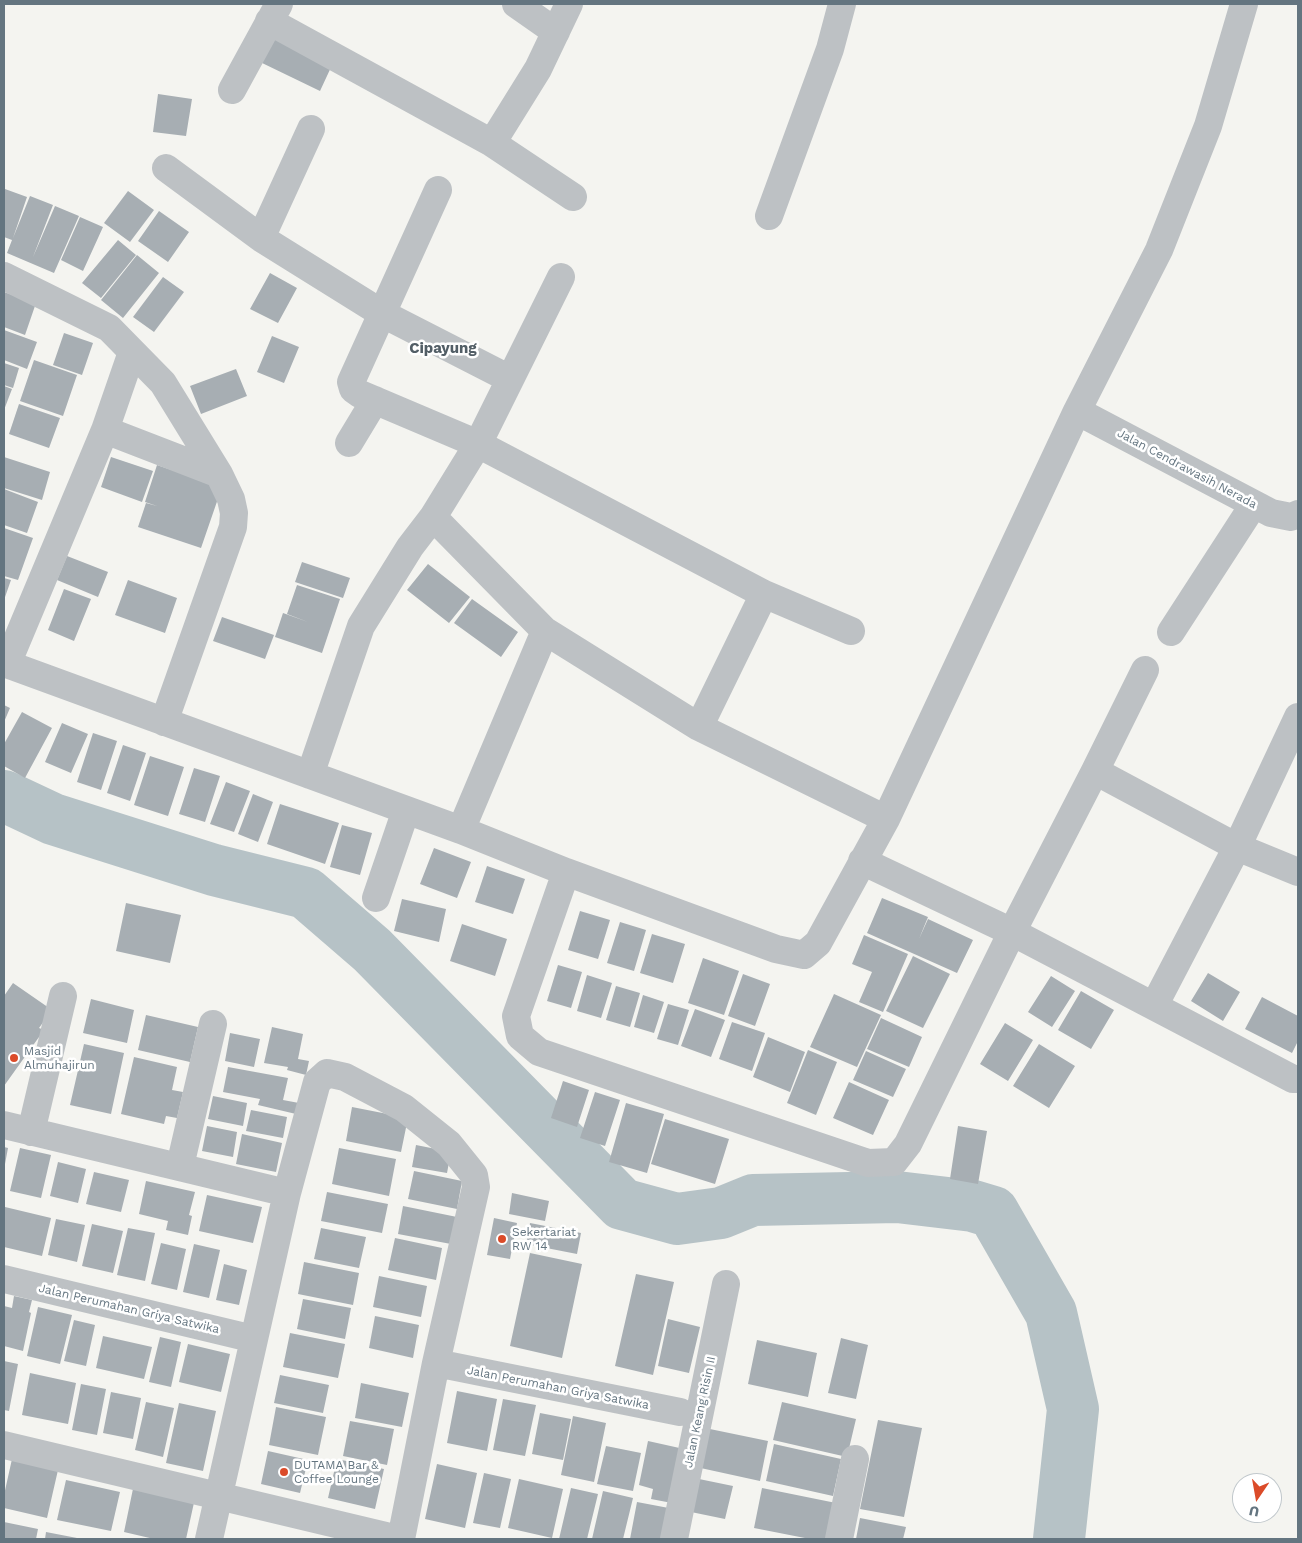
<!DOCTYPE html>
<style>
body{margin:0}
#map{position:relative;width:1302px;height:1543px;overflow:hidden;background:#f4f4f0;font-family:"Work Sans",sans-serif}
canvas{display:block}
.frame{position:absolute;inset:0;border:5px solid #647580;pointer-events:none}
.north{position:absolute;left:1232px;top:1473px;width:50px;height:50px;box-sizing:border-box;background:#fff;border:1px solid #c1c8cc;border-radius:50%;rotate:192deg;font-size:14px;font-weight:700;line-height:20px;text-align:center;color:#647580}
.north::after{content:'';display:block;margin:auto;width:18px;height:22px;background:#db4b29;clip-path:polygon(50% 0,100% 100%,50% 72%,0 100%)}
</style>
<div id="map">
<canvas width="1302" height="1543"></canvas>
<div class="frame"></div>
<div class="north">U</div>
</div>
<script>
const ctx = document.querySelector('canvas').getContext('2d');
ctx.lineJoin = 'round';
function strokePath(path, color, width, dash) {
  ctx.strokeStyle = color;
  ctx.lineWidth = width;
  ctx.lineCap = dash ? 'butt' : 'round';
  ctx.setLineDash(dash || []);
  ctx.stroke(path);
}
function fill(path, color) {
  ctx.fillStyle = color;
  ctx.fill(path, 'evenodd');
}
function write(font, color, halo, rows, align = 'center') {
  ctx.font = font + ' "Work Sans",sans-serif';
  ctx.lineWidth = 5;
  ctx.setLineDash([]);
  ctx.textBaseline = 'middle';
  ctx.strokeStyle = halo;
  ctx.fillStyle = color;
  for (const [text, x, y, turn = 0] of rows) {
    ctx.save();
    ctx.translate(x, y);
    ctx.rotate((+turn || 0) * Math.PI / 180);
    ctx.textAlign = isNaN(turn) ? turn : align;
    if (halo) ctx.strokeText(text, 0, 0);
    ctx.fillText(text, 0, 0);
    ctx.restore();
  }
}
strokePath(new Path2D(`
 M 4,796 L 53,819 L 214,870 L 306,893 L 372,950 L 622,1204 L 677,1219 L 721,1213 L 753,1200 L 897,1197 L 973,1206 L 993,1212 L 1051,1313 L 1073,1409 L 1059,1539`), '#b6c2c6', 52);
fill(new Path2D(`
 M 274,34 L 333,63 L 320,91 L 260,62 Z
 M 158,94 L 192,99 L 186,136 L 153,132 Z
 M 5,189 L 27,197 L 13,238 L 30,196 L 53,205 L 33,257 L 55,206 L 79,216 L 54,273 L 7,253 L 12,240 L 4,237 L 4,193 Z
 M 128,191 L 154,210 L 130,242 L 104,223 Z
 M 159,211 L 189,232 L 168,262 L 138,241 Z
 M 80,217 L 103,227 L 83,271 L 61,260 Z
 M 118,240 L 136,255 L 101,298 L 82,283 Z
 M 137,255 L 159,273 L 123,318 L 101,300 Z
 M 270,273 L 297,288 L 278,323 L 250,309 Z
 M 163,277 L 184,292 L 154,332 L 133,317 Z
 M 4,292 L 36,303 L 25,335 L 4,327 Z
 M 4,330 L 37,342 L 27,369 L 4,360 Z
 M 64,333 L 93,343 L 82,375 L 53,365 Z
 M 272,336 L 299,347 L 284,383 L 257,372 Z
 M 34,360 L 77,375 L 63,416 L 20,401 Z
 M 4,363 L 19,368 L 13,388 L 4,385 Z
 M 236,369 L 247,396 L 201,414 L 190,386 Z
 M 4,386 L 12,389 L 4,410 Z
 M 19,404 L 60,418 L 49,448 L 9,434 Z
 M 4,457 L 50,472 L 42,500 L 4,488 Z
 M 111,457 L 153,471 L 142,502 L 101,487 Z
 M 157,465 L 222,487 L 201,548 L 138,527 L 146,503 L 157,506 L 145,502 Z
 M 4,489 L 38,502 L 27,533 L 4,525 Z
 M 4,528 L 33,538 L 18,580 L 4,576 Z
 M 67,556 L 108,572 L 98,597 L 57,580 Z
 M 302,562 L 350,578 L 343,598 L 295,582 Z
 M 428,564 L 470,597 L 449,623 L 407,590 Z
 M 4,578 L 11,580 L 4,600 Z
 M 128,580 L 177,598 L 165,633 L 115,615 Z
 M 297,585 L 340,599 L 322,653 L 275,637 L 283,613 L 308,622 L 287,614 Z
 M 64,589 L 91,599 L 74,641 L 48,630 Z
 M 472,599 L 518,632 L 501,657 L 454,623 Z
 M 222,617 L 274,635 L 265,659 L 213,641 Z
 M 4,705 L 10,708 L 4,722 Z
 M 22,712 L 52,728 L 25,778 L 4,766 L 4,744 Z
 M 62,723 L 88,734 L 71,773 L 45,762 Z
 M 93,733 L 117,741 L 101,790 L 77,782 Z
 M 123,745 L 146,753 L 130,801 L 107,793 Z
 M 150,756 L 184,767 L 168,816 L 134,805 Z
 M 194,768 L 220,776 L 205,822 L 179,814 Z
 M 226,782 L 250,791 L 234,832 L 210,824 Z
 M 253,794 L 273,802 L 258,842 L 238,834 Z
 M 280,804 L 339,823 L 325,864 L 267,844 Z
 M 342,825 L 372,833 L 360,875 L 330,867 Z
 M 434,848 L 471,862 L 457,898 L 420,884 Z
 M 487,866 L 525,879 L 513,914 L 475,902 Z
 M 882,898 L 928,917 L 919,939 L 928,919 L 973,940 L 957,973 L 867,933 Z
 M 402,899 L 446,909 L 439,942 L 394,931 Z
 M 126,903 L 181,915 L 170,963 L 116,951 Z
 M 580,911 L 610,920 L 598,959 L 568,950 Z
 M 620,922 L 646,930 L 634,971 L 607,963 Z
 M 462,924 L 507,939 L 495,976 L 450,961 Z
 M 652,934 L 685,944 L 673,983 L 640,973 Z
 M 864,935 L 908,954 L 883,1012 L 859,1002 L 872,972 L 852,964 Z
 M 913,956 L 950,974 L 923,1028 L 886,1011 Z
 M 703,958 L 739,971 L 724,1015 L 688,1003 Z
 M 558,965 L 582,972 L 571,1008 L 547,1001 Z
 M 1208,973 L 1240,992 L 1223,1021 L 1191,1001 Z
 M 743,974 L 770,984 L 755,1026 L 728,1016 Z
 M 587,975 L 612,983 L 601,1018 L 577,1011 Z
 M 1051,976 L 1075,991 L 1052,1027 L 1028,1012 Z
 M 13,983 L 52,1010 L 39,1028 L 44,1030 L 4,1086 L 4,996 Z
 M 616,986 L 640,993 L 630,1027 L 606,1020 Z
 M 1081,991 L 1114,1010 L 1091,1049 L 1058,1030 Z
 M 834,994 L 881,1015 L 857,1067 L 810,1047 Z
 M 643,995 L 664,1002 L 654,1033 L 634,1027 Z
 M 1262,997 L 1298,1016 L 1298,1041 L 1292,1053 L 1245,1029 Z
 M 91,999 L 134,1010 L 127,1043 L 83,1033 Z
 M 668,1004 L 689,1010 L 678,1045 L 657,1039 Z
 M 695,1009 L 725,1020 L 711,1057 L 681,1046 Z
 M 146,1015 L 198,1027 L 190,1062 L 138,1050 Z
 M 881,1018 L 922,1037 L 909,1067 L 867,1049 Z
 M 732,1022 L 765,1033 L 752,1071 L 719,1059 Z
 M 1005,1023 L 1033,1040 L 1008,1081 L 980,1064 Z
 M 272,1027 L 303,1034 L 298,1059 L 309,1061 L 306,1075 L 287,1070 L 288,1067 L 264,1063 Z
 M 230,1033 L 260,1039 L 254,1067 L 225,1061 Z
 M 768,1037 L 805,1052 L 790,1092 L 753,1077 Z
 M 84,1044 L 124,1053 L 111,1114 L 70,1105 Z
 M 1039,1044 L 1075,1066 L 1049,1108 L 1013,1086 Z
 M 808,1050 L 837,1062 L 816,1115 L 787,1103 Z
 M 866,1051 L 906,1069 L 893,1097 L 853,1080 Z
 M 134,1057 L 177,1067 L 172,1090 L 183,1092 L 177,1118 L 166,1116 L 164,1124 L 121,1114 Z
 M 228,1067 L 288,1078 L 283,1100 L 299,1103 L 296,1114 L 258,1105 L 260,1099 L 223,1092 Z
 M 563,1081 L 589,1090 L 577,1127 L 551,1118 Z
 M 849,1082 L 889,1100 L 873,1135 L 833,1118 Z
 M 595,1092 L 620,1100 L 605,1146 L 580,1138 Z
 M 213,1096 L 247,1103 L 243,1126 L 208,1119 Z
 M 626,1103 L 664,1114 L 647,1173 L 609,1162 Z
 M 352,1107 L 408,1118 L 401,1152 L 346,1141 Z
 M 251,1110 L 287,1117 L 283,1138 L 246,1131 Z
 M 665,1119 L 729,1139 L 715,1184 L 651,1164 Z
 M 207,1126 L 237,1132 L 233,1157 L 202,1151 Z
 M 958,1126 L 987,1131 L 978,1184 L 950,1179 Z
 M 242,1134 L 282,1143 L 276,1172 L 236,1164 Z
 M 416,1145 L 451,1152 L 447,1173 L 412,1167 Z
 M 4,1147 L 8,1148 L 5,1164 L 4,1164 Z
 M 20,1148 L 51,1155 L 41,1198 L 10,1191 Z
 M 339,1148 L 396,1159 L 389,1196 L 332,1184 Z
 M 58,1162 L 86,1169 L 78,1203 L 50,1196 Z
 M 414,1171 L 462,1181 L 457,1209 L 408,1199 Z
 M 94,1172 L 129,1180 L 121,1212 L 86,1204 Z
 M 146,1181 L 195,1192 L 189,1215 L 192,1216 L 188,1235 L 166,1230 L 168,1221 L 139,1214 Z
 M 327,1192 L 388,1204 L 382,1233 L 321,1221 Z
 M 512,1193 L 549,1201 L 545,1221 L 509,1214 Z
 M 207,1195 L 262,1207 L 253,1243 L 199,1231 Z
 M 403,1206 L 457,1217 L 451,1244 L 398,1234 Z
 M 5,1207 L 51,1218 L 42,1256 L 4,1247 L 4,1215 Z
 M 494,1218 L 517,1223 L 510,1259 L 487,1255 Z
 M 56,1219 L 85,1225 L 77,1262 L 48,1255 Z
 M 530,1223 L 581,1233 L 577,1254 L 526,1244 Z
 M 92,1224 L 123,1231 L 113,1273 L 82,1266 Z
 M 128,1228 L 155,1233 L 145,1281 L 117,1275 Z
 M 321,1228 L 366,1237 L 359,1268 L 314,1259 Z
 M 395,1238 L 442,1248 L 436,1280 L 388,1270 Z
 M 161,1243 L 186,1249 L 177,1290 L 151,1284 Z
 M 194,1244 L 220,1250 L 209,1298 L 183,1292 Z
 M 530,1253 L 582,1264 L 562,1358 L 510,1346 Z
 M 304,1262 L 359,1273 L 353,1305 L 298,1294 Z
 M 224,1264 L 247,1270 L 239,1305 L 216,1300 Z
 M 636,1274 L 674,1282 L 653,1375 L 615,1366 Z
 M 379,1276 L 427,1286 L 421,1317 L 373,1307 Z
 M 14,1296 L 32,1300 L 29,1312 L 31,1313 L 23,1351 L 4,1346 L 4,1306 L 12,1308 Z
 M 303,1299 L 351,1308 L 345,1339 L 297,1329 Z
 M 38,1307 L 72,1315 L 60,1364 L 27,1356 Z
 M 375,1316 L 419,1325 L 413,1358 L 369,1348 Z
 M 668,1319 L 700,1327 L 689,1373 L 658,1366 Z
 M 74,1320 L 95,1325 L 86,1366 L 64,1361 Z
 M 290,1333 L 345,1344 L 338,1378 L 283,1367 Z
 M 103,1336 L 152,1347 L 144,1379 L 96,1368 Z
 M 160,1337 L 181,1342 L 171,1387 L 149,1382 Z
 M 841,1338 L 868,1345 L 856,1399 L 828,1393 Z
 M 757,1340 L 817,1353 L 808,1397 L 748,1384 Z
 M 188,1344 L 230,1354 L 221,1392 L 179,1382 Z
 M 4,1361 L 18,1364 L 9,1411 L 4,1410 Z
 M 30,1373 L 76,1383 L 68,1424 L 22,1415 Z
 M 280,1375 L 329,1385 L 323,1413 L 274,1403 Z
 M 361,1383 L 409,1393 L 402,1427 L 355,1418 Z
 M 81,1384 L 106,1389 L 97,1435 L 72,1430 Z
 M 457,1391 L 497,1399 L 487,1451 L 447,1443 Z
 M 111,1392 L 141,1398 L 133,1439 L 103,1433 Z
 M 503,1399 L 536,1405 L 525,1456 L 493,1450 Z
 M 146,1402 L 174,1408 L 163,1457 L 135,1450 Z
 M 782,1402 L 856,1419 L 847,1457 L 773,1440 Z
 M 179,1403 L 216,1411 L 203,1471 L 166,1463 Z
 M 276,1407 L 326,1417 L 318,1455 L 269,1445 Z
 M 540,1413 L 571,1419 L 563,1460 L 532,1454 Z
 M 573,1416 L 606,1423 L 594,1482 L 561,1475 Z
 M 878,1420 L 922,1428 L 904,1517 L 860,1509 Z
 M 350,1421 L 394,1429 L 387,1465 L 343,1456 Z
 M 705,1428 L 768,1441 L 760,1481 L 696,1467 Z
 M 648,1441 L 684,1449 L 672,1503 L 651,1499 L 653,1489 L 639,1485 Z
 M 774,1444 L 841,1459 L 833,1496 L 766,1481 Z
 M 606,1446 L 641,1453 L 633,1491 L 597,1484 Z
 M 268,1451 L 308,1460 L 300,1493 L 261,1484 Z
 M 12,1459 L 58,1470 L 47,1518 L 4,1508 L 4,1495 Z
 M 337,1459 L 384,1469 L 375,1509 L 328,1498 Z
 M 437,1464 L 477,1473 L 465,1528 L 425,1519 Z
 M 484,1473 L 511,1479 L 500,1528 L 473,1523 Z
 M 519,1479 L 563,1489 L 552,1538 L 508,1528 Z
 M 699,1479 L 733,1486 L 725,1519 L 691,1512 Z
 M 66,1480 L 120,1492 L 111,1531 L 57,1520 Z
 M 134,1484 L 195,1498 L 186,1539 L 154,1539 L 124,1532 Z
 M 571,1488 L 598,1494 L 587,1539 L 559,1539 Z
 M 762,1488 L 836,1503 L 829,1539 L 810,1539 L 754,1528 Z
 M 603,1491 L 633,1498 L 623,1539 L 592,1539 Z
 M 637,1502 L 674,1509 L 668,1539 L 630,1539 Z
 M 860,1518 L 906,1527 L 903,1539 L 856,1539 Z
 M 4,1522 L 38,1529 L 36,1539 L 4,1539 Z
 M 46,1532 L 77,1538 L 77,1539 L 45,1539 Z`), '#a7aeb3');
strokePath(new Path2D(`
 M 516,4 L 556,32
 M 269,21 L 492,143 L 573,197
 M 232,90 L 279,4
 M 492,143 L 538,69 L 569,4
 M 166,168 L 261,238 L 383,314 L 510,379
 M 438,190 L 351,382 L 353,389 L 360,394 L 478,444 L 764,594 L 851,631
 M 769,216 L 830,49 L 842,4
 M 261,238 L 311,129
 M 4,276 L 109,328 L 163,383 L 219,474 L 231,499 L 234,513 L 233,527 L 164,722
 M 1077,411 L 1271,513 L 1291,517 L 1298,514
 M 105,430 L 132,352
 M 349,443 L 375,400
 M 433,517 L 545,631
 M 1171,632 L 1254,504
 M 4,663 L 461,830 L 566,872 L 776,949 L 804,955 L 818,943 L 886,819 L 1077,411 L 1159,250 L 1208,126 L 1244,4
 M 7,664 L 105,430 L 219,474
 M 699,727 L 764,594
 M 1095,771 L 1237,847 L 1298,872
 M 310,775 L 361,626 L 410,547 L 433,517 L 478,444 L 561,277
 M 461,830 L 545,631 L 699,727 L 886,819
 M 862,861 L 1012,932 L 1095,771 L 1145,670
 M 566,872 L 516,1016 L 520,1036 L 539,1052 L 868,1163 L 894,1162 L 908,1144 L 1012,932 L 1293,1079 L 1298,1079
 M 376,898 L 406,810
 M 1154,1006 L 1237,847 L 1298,717
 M 4,1125 L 287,1193
 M 31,1132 L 63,996
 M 180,1166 L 213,1024
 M 4,1279 L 254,1339
 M 436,1363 L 680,1412
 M 4,1445 L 399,1539
 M 209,1539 L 287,1193 L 317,1082 L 327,1073 L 345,1077 L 404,1108 L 449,1144 L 474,1175 L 476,1187 L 436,1363 L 401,1539
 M 674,1539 L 726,1284
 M 839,1539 L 855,1459`), '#bdc1c4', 28);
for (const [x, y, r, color] of [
 [14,1058,5,"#db4b29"],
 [502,1239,5,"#db4b29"],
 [284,1472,5,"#db4b29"]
]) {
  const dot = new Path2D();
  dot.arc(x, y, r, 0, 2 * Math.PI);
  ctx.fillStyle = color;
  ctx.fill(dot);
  strokePath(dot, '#fff', 2);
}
write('12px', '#647580', '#fff', [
 ["Jalan Cendrawasih Nerada",1187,469,28],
 ["Jalan Perumahan Griya Satwika",129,1309,13],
 ["Jalan Perumahan Griya Satwika",558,1388,11],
 ["Jalan Keang Risin II",700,1412,-78]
]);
write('12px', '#647580', '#fff', [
 ["Masjid",24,1051],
 ["Almuhajirun",24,1065],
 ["Sekertariat",512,1232],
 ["RW 14",512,1246],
 ["DUTAMA Bar &",294,1465],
 ["Coffee Lounge",294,1479]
], 'left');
write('bold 15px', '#525e66', '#fff', [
 ["Cipayung",443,349]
]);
</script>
